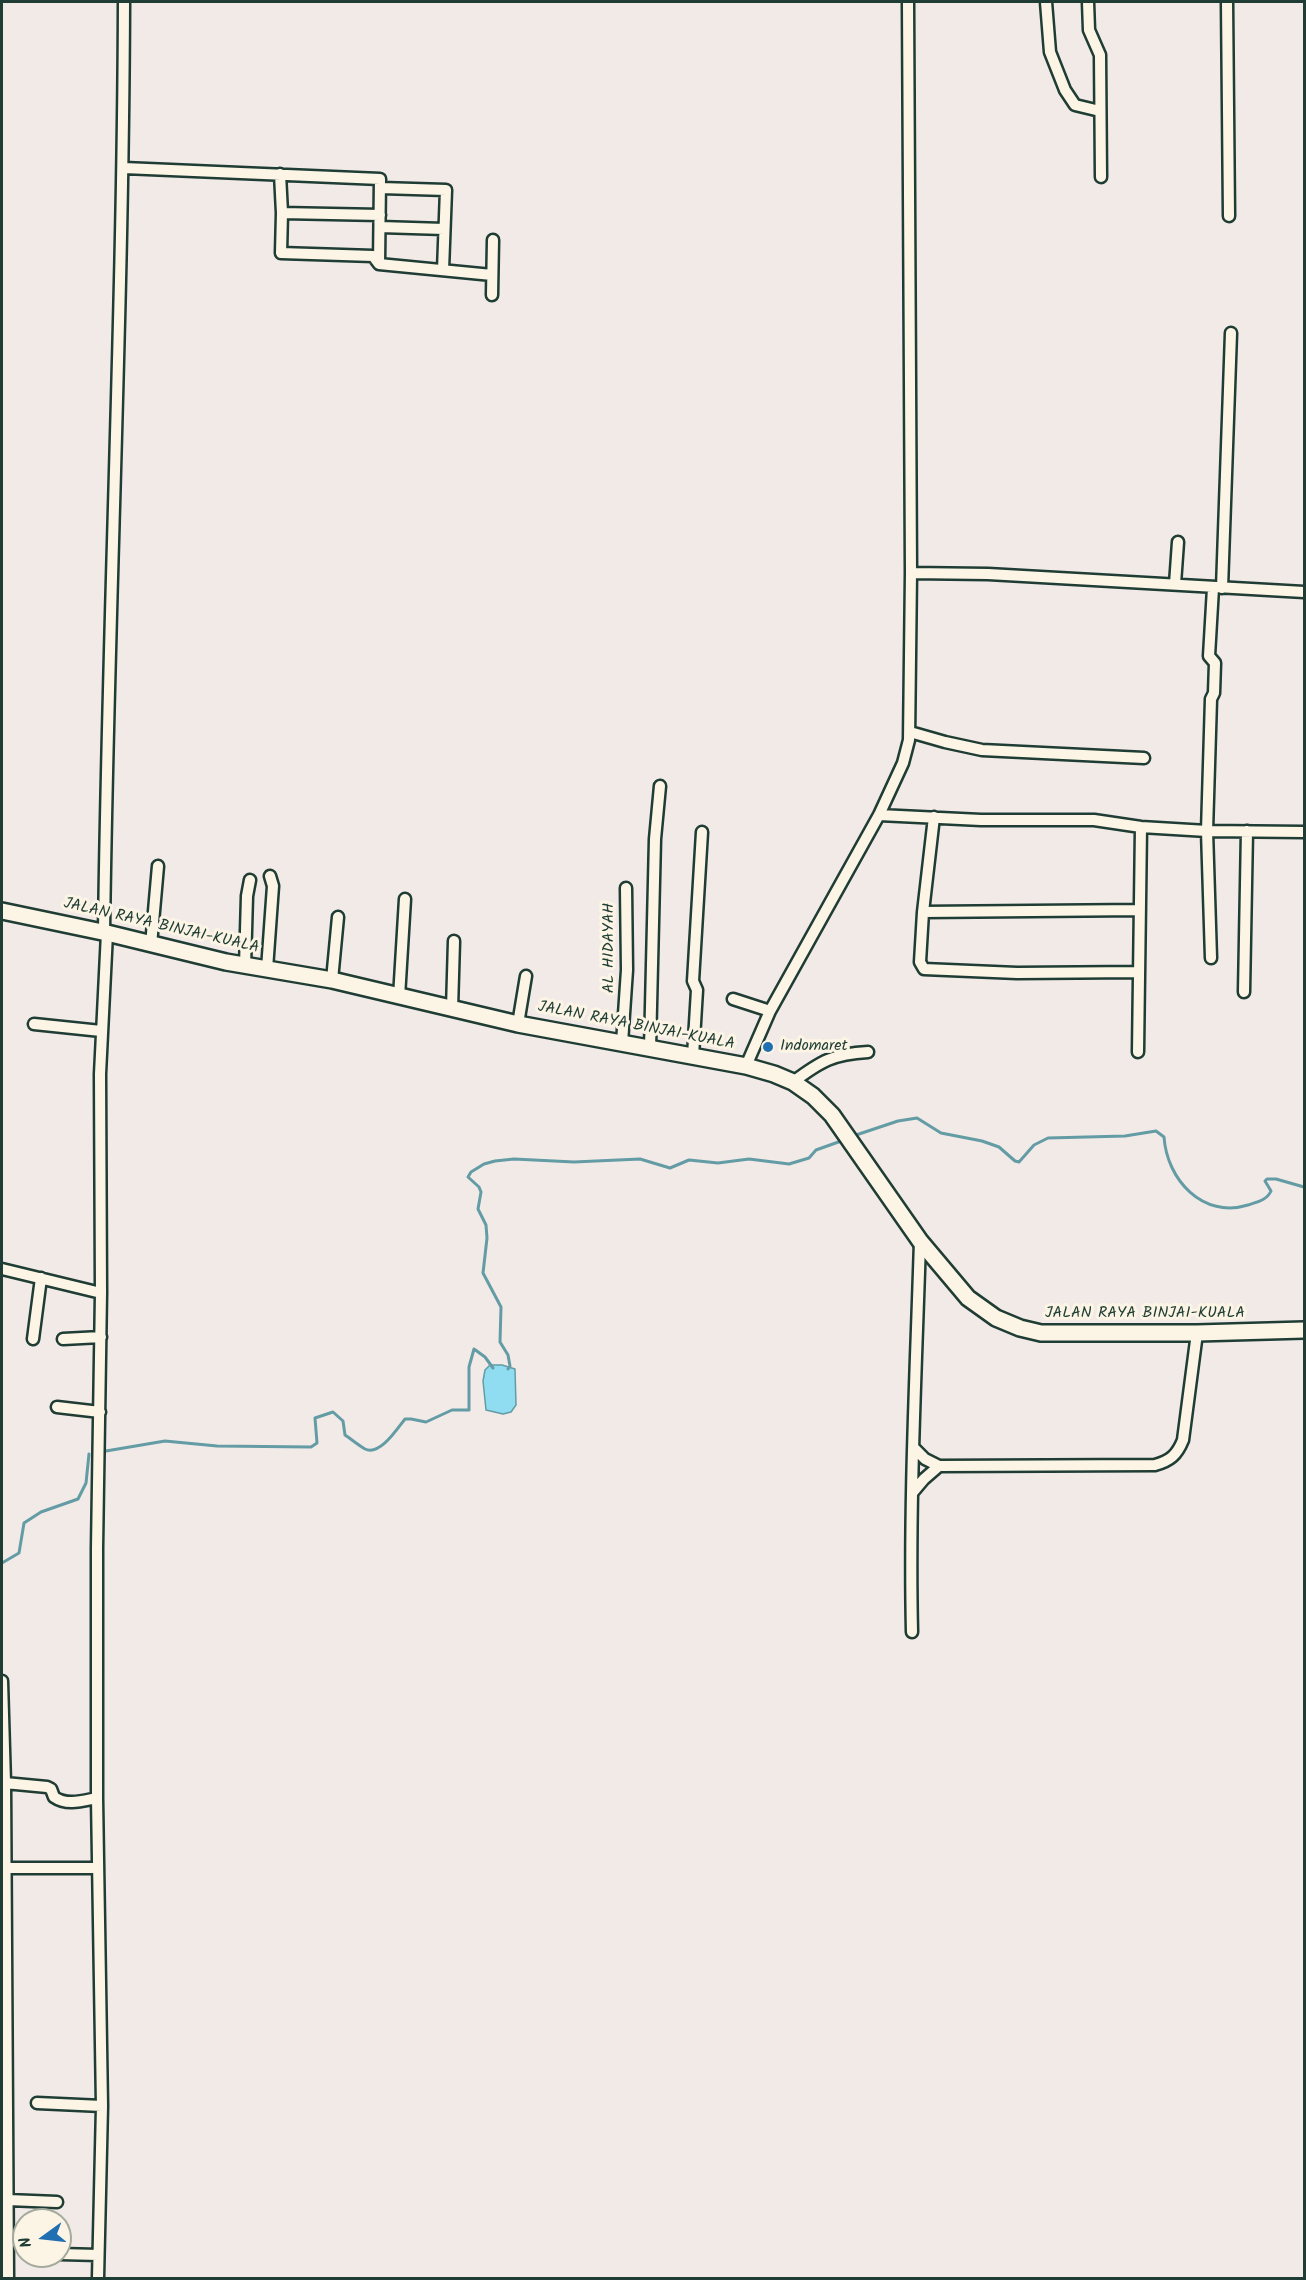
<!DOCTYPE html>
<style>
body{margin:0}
#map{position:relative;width:1306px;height:2280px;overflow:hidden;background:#f2eae7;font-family:Kalam,sans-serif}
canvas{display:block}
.frame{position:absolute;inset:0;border:3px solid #1f3d34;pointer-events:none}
.north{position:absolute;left:12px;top:2208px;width:60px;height:60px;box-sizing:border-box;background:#fcf5e5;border:2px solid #a4ab9e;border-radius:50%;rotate:255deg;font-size:16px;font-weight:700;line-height:24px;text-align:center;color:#1f3d34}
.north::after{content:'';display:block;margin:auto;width:21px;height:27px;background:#1f6fb2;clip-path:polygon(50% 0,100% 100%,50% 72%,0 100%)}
</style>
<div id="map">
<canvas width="1306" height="2280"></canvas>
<div class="frame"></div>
<div class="north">N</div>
</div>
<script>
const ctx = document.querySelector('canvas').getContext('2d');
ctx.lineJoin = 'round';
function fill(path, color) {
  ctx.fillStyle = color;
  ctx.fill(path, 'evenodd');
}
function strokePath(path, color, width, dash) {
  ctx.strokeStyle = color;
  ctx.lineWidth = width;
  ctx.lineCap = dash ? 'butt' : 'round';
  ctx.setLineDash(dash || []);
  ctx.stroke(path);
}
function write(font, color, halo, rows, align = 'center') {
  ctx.font = font + ' Kalam,sans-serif';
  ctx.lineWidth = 6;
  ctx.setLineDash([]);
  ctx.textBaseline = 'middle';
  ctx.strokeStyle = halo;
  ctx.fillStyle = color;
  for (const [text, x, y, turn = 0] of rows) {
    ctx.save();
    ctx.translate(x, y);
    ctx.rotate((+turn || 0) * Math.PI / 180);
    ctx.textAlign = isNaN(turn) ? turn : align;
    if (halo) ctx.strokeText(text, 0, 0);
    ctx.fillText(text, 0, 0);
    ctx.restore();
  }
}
const water = new Path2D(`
 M 490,1365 L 502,1365 L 515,1369 L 516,1405 L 511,1412 L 503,1414 L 486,1410 L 483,1381 L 485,1370 Z`);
fill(water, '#90dcf1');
strokePath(water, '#639ca5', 1.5);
strokePath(new Path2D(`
 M 853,1136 L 898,1121 L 917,1118 L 941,1133 L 982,1141 L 999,1147 L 1015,1161 L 1019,1162 L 1034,1145 L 1048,1138 L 1125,1136 L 1156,1131 L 1164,1137 C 1167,1180 1203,1219 1248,1205 C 1257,1202 1267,1200 1271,1191 L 1265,1181 L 1267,1179 L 1276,1179 L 1304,1187
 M 508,1369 L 510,1366 L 508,1355 L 500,1342 L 501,1307 L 483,1273 L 487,1238 L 486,1225 L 478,1209 L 481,1192 L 479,1187 L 468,1177 L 471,1172 L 484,1164 L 495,1161 L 514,1159 L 574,1162 L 640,1159 L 670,1168 L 689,1160 L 718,1163 L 749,1159 L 789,1164 L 809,1158 L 816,1150 L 844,1140
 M 106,1451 L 165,1441 L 217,1446 L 311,1447 L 317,1443 L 315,1418 L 333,1412 L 343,1421 L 345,1435 C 351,1439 358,1445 365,1449 C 380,1456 397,1429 405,1419 L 411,1419 L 426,1422 L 452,1410 L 469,1410 L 469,1367 L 474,1349 L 485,1357 L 493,1368
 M 2,1563 L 19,1553 L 24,1523 L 41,1512 L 78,1499 L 86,1483 L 89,1454`), '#639ca5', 3);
const street = new Path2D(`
 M 1046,2 L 1050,52 L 1065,90 L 1075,105 L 1100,111
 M 1088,2 L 1089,30 L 1100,55 L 1101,177
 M 1227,2 L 1229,216
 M 124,168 L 380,179 L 379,264
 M 280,174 L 282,213 L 281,253 L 373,256 L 379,264 L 492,275
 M 381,188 L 446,190 L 443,270
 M 282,213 L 380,215
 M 380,227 L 444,229
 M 492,295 L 493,240
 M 911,573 L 988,574 L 1304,592
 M 1175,584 L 1178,542
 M 1222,588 L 1231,333
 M 910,732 L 945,742 L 982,750 L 1144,758
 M 879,815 L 981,820 L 1094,820 L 1141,827 L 1207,831 L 1304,832
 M 934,817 L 923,912 L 1140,910
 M 923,912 L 920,962 L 924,969 L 1017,973 L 1138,972
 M 104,932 C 108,622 123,312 124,2
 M 151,945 L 158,866
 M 1211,958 L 1207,831 L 1211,699 L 1214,693 L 1215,663 L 1209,656 L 1213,588
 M 245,966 L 247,896 L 250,880
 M 267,969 L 273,886 L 270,876
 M 332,980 L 338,917
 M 1244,992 L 1247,831
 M 399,997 L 405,899
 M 733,999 L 770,1011
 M 452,1009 L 454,941
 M 34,1024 L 101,1031
 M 518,1024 L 526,976
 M 622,1043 L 627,970 L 626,888
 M 650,1048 L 655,839 L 660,786
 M 1138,1052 L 1141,827
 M 693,1056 L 697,990 L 693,981 L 702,832
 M 746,1066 L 770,1011 L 879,815 L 903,763 L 909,740 L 911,573 L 908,2
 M 793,1082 C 821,1061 833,1054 868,1052
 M 2,1269 L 101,1293
 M 33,1339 L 41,1278
 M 63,1339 L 101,1337
 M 57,1407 L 100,1412
 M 914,1448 L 925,1459 L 939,1466 L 1155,1465 C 1170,1461 1177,1455 1183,1440 L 1197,1333
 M 913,1492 L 924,1479 L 939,1466
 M 912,1632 C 909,1502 916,1371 920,1241
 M 2,1681 L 5,1783 L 8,2278
 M 5,1783 L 47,1787 L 51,1789 L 54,1797 C 67,1806 82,1801 97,1798
 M 2,1868 L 97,1868
 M 37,2103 L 102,2106
 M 8,2200 L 57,2202
 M 60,2254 L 98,2255
 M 98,2278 L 102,2106 L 97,1798 L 97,1548 L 101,1293 L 100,1074 L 107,933`);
const secondary = new Path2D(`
 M 2,911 L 107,933 L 226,962 L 332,980 L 518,1024 L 746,1066 L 774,1074 L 793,1082 L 813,1096 L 832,1115 L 920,1241 L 968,1298 L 996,1318 L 1020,1328 L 1041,1333 L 1197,1333 L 1304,1330`);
strokePath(street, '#1f3d34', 15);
strokePath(secondary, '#1f3d34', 20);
strokePath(street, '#fcf5e5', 10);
strokePath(secondary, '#fcf5e5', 15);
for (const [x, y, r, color] of [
 [768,1047,6,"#1f6fb2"]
]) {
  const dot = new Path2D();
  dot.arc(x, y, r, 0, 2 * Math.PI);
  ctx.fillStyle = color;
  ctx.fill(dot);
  strokePath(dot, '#fcf5e5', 2);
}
write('16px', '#1f3d34', '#fcf5e5', [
 ["JALAN RAYA BINJAI-KUALA",161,927,13],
 ["AL HIDAYAH",610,948,-90],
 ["JALAN RAYA BINJAI-KUALA",636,1027,11],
 ["JALAN RAYA BINJAI-KUALA",1145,1314]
]);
write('16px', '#1f3d34', '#fcf5e5', [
 ["Indomaret",780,1047]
], 'left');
</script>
